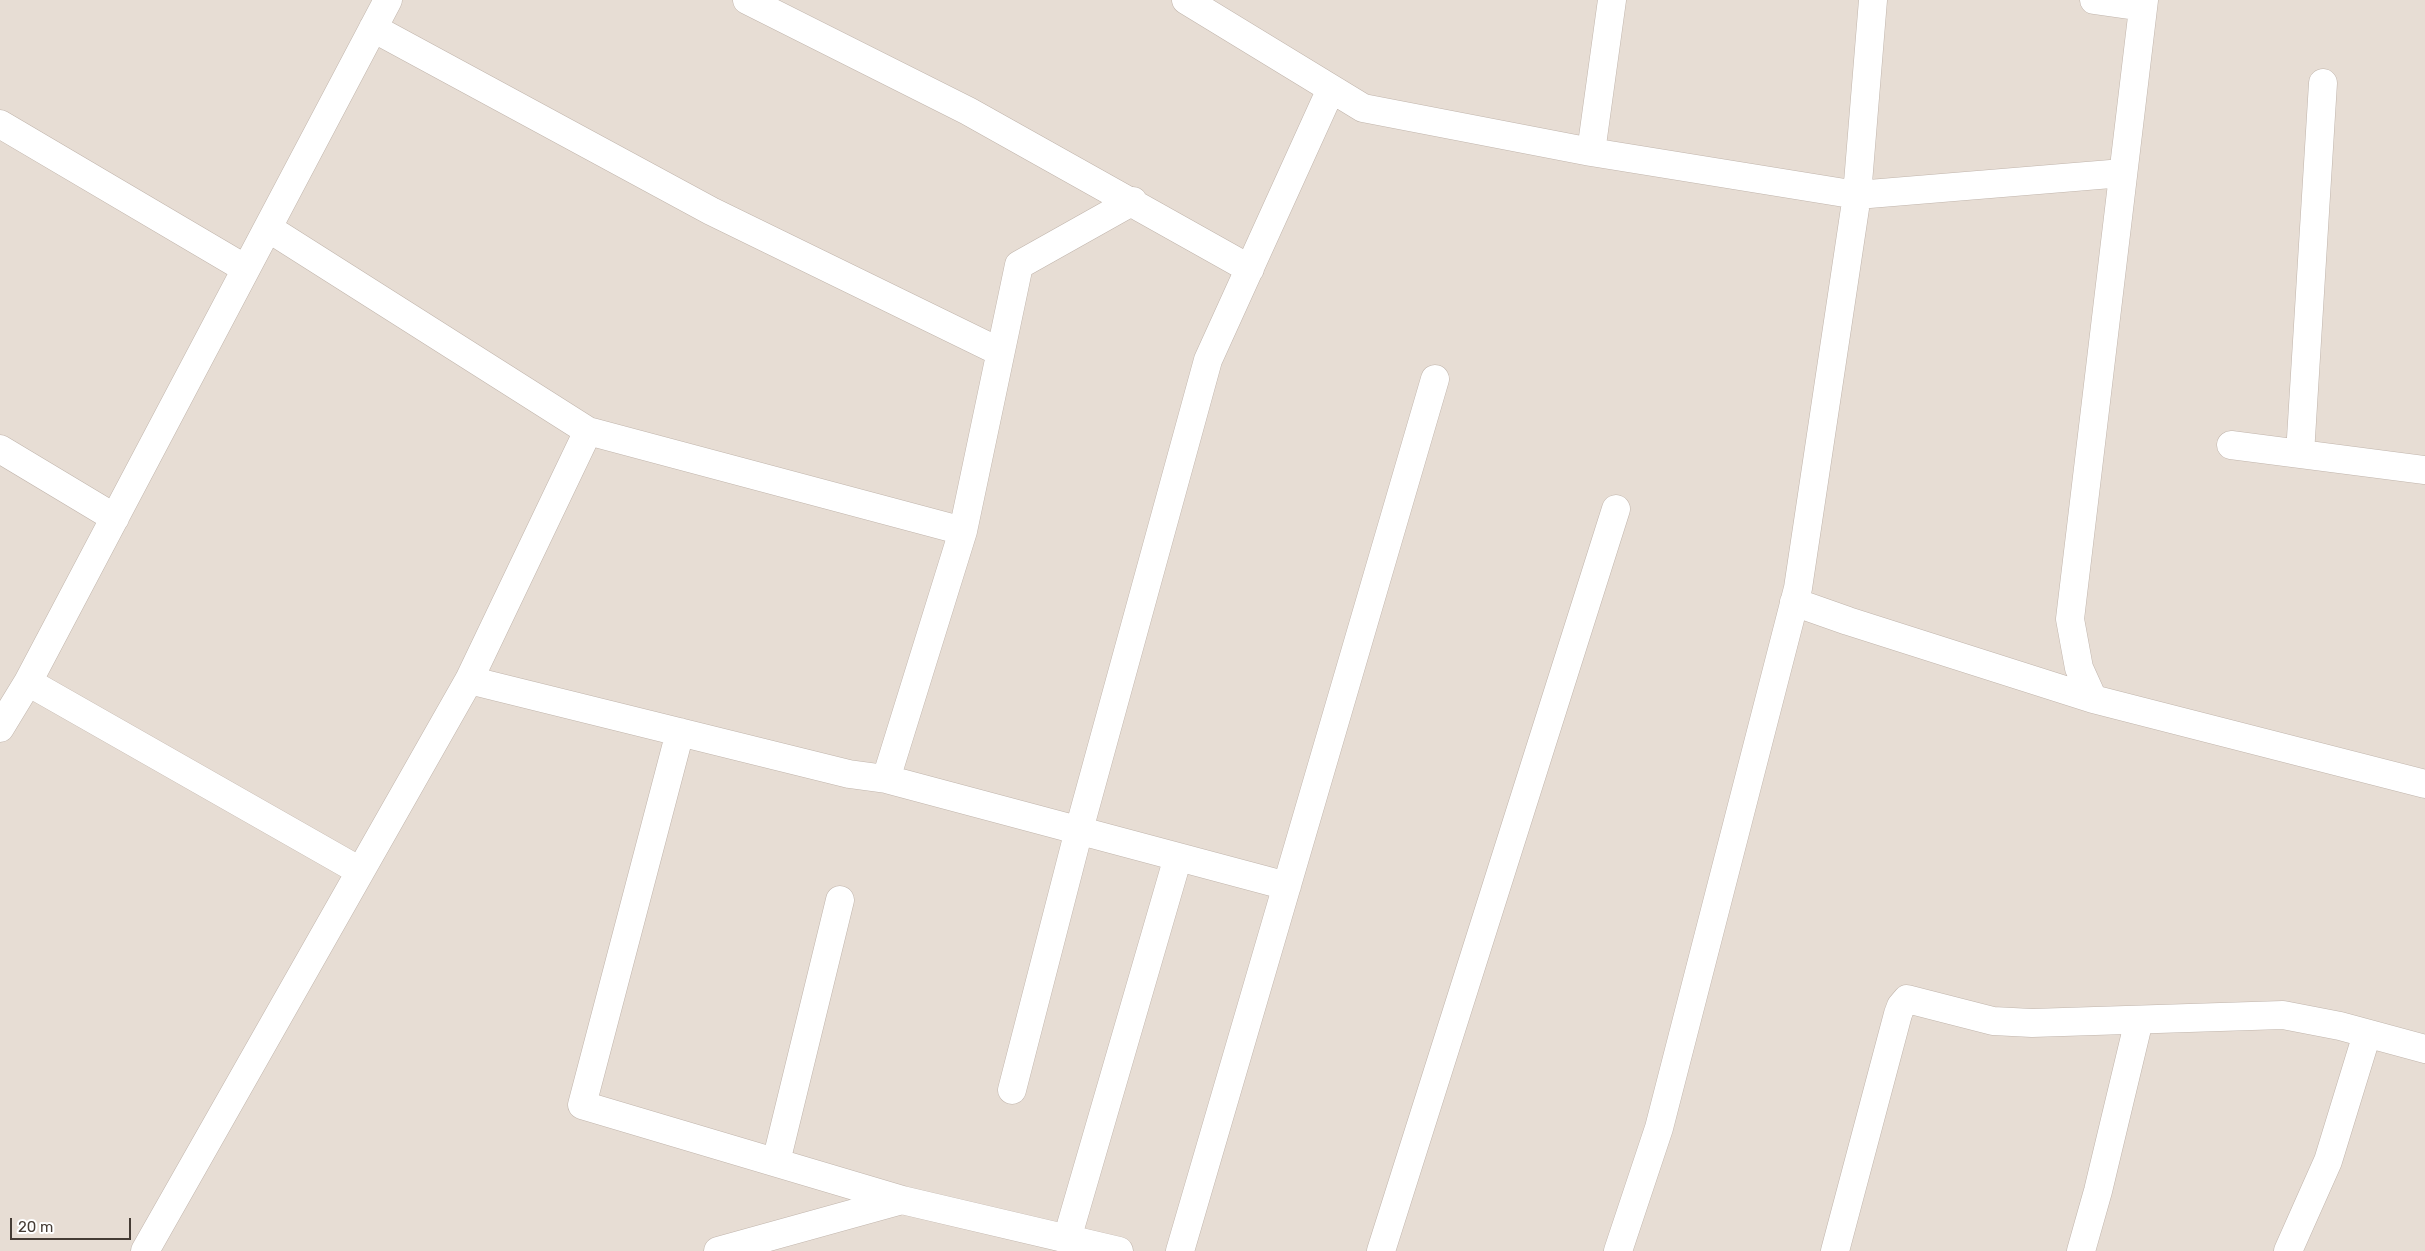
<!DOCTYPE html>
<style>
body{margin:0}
#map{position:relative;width:2425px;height:1251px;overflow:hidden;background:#f3ece6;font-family:Rubik,sans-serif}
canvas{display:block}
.scale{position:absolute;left:10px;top:1218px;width:121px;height:22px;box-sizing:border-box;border:2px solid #453c35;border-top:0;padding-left:6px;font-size:15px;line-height:18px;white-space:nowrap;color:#453c35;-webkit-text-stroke:4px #fff;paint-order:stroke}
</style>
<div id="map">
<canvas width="2425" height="1251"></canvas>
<div class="scale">20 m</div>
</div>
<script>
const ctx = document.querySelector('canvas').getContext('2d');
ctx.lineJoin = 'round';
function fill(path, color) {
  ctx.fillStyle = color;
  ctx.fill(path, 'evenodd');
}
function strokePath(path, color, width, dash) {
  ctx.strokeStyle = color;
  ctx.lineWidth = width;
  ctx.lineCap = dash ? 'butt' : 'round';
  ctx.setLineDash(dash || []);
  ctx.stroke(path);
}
fill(new Path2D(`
 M 0,0 L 2425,0 L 2425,1251 L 0,1251 Z`), '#e7ddd4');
const minor = new Path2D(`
 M 747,0 L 968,111 L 1250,269
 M 1186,0 L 1363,108 L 1591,152 L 1857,195 L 2123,173
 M 2094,0 L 2143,7
 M 373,28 L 711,211 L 1000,352
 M 0,124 L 246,269
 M 1591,152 L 1612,0
 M 268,228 L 588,431 L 963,531
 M 2231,445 L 2425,470
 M 0,449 L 115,518
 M 2300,454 L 2323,83
 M 1794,602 L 1848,621 L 2093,699 L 2425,784
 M 469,680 L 849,774 L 886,779 L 963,531 L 1019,265 L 1133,201
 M 28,682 L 360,871
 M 2093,699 L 2079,668 L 2070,619 L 2144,0
 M 0,728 L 28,682 L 388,0
 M 680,732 L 582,1105 L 902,1200
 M 886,779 L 1287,886
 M 1012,1090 L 1079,830 L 1208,360 L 1331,89
 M 776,1162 L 840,900
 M 1067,1239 L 1178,857
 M 145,1251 L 469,680 L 588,431
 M 718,1251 L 902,1200 L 1119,1251
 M 1180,1251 L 1435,379
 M 1381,1251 L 1616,509
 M 1618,1251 L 1659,1128 L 1798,588 L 1857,195 L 1873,0
 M 1835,1251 L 1898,1014 L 1901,1006 L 1907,999 L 1993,1021 L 2032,1023 L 2283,1015 L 2340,1026 L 2425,1049
 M 2081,1251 L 2098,1191 L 2139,1020
 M 2288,1251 L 2328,1161 L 2367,1034`);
strokePath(minor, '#c1b5ac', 29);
strokePath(minor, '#fff', 28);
</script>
